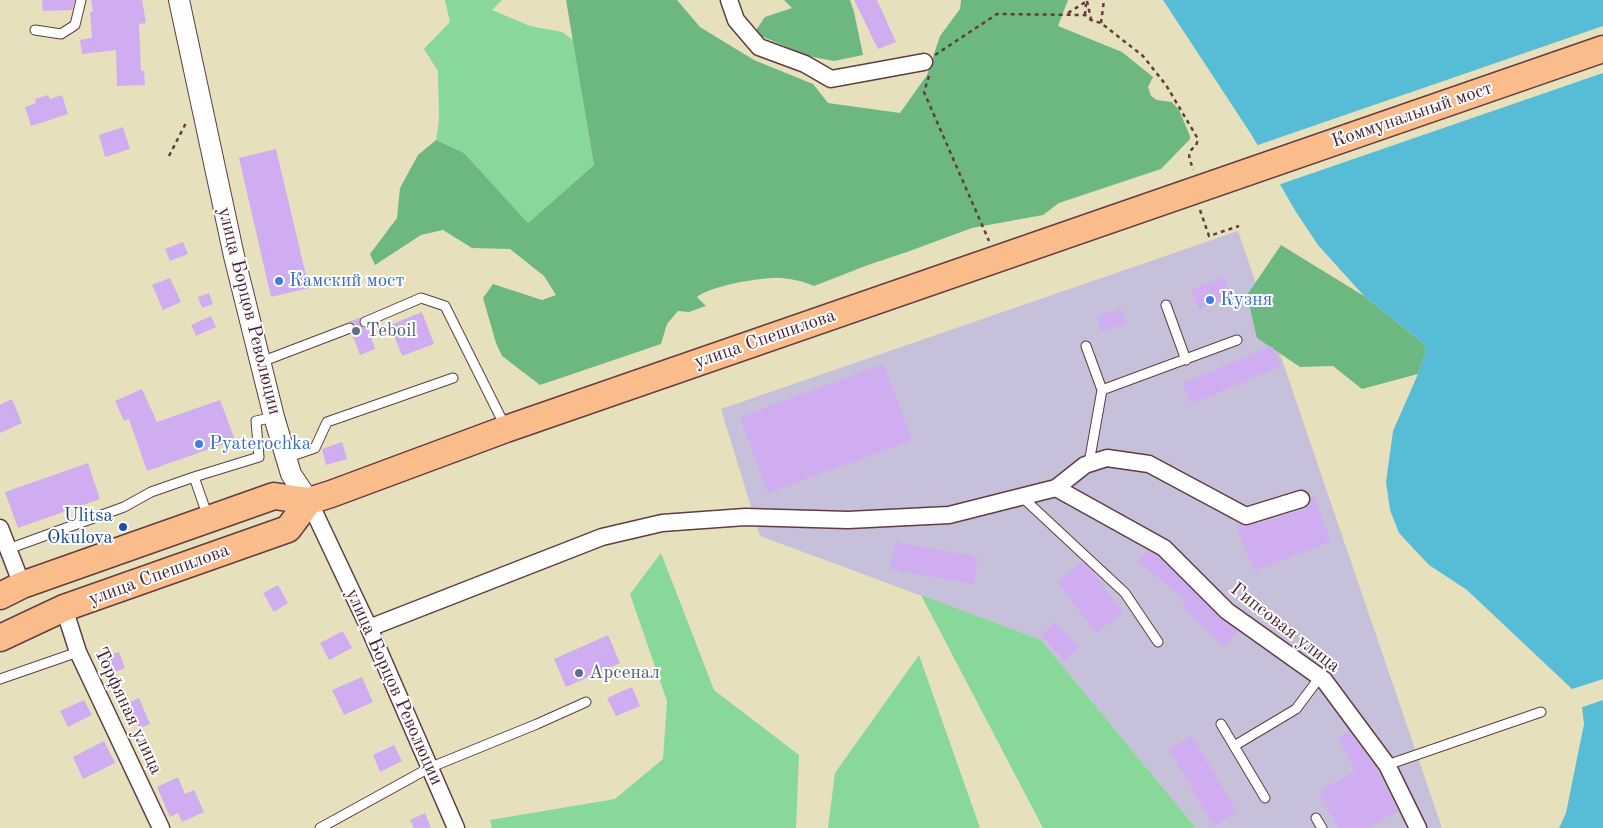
<!DOCTYPE html>
<meta charset="utf-8">
<style>
body{margin:0}
canvas{display:block;background:#e7e0bd}
</style>
<canvas width="1603" height="828"></canvas>
<script>
const ctx = document.querySelector('canvas').getContext('2d');
ctx.lineJoin = 'round';
function fill(path, color) {
  ctx.fillStyle = color;
  ctx.fill(path, 'evenodd');
}
function strokePath(path, color, width, dash) {
  ctx.strokeStyle = color;
  ctx.lineWidth = width;
  ctx.lineCap = dash ? 'butt' : 'round';
  ctx.setLineDash(dash || []);
  ctx.stroke(path);
}
function write(font, color, halo, rows, align = 'center') {
  ctx.font = font + ' "Old Standard TT",serif';
  ctx.lineWidth = 4;
  ctx.setLineDash([]);
  ctx.textBaseline = 'middle';
  ctx.strokeStyle = halo;
  ctx.fillStyle = color;
  for (const [text, x, y, turn = 0] of rows) {
    ctx.save();
    ctx.translate(x, y);
    ctx.rotate((+turn || 0) * Math.PI / 180);
    ctx.textAlign = isNaN(turn) ? turn : align;
    if (halo) ctx.strokeText(text, 0, 0);
    ctx.fillText(text, 0, 0);
    ctx.restore();
  }
}
fill(new Path2D(`
 M 1238,231 L 1442,828 L 1196,828 L 1041,640 L 760,536 L 721,409 Z`), '#c6c0da');
fill(new Path2D(`
 M 445,0 L 502,0 L 492,10 L 530,26 L 562,32 L 573,40 L 594,165 L 528,223 L 464,153 L 436,140 L 439,120 L 438,71 L 424,49 L 450,22 Z
 M 661,553 L 714,690 L 799,755 L 796,828 L 492,828 L 490,820 L 615,799 L 663,759 L 667,701 L 630,594 Z
 M 921,595 L 1041,640 L 1196,828 L 1043,828 Z
 M 919,655 L 980,828 L 828,828 L 835,773 Z`), '#87d899');
fill(new Path2D(`
 M 566,0 L 677,0 L 700,27 L 754,60 L 813,84 L 828,103 L 900,113 L 927,75 L 940,36 L 960,9 L 961,0 L 1068,0 L 1058,26 L 1122,52 L 1153,77 L 1148,87 L 1151,96 L 1157,100 L 1172,102 L 1179,110 L 1190,136 L 1190,139 L 1161,169 L 1059,203 L 1043,215 L 972,228 L 907,252 L 868,265 L 814,286 C 802,281 786,277 772,278 C 753,279 711,286 697,297 L 706,306 L 689,312 L 678,311 L 667,324 L 661,344 L 540,385 L 502,356 L 496,343 L 483,298 L 493,284 L 542,300 L 556,295 L 544,276 L 510,249 L 472,248 L 443,230 L 421,235 L 375,265 L 370,254 L 397,218 L 400,188 L 418,155 L 436,140 L 464,153 L 528,223 L 594,165 Z
 M 784,0 L 850,0 L 854,12 L 863,55 L 834,61 L 808,56 L 754,33 L 765,17 L 792,8 Z
 M 1281,245 L 1364,296 L 1423,343 L 1426,351 L 1418,374 L 1362,389 L 1333,366 L 1300,367 L 1257,338 L 1247,295 Z`), '#6db881');
fill(new Path2D(`
 M 1163,0 L 1603,0 L 1603,828 L 1559,828 L 1566,813 L 1584,724 L 1582,707 L 1572,689 L 1467,590 L 1429,565 L 1399,533 L 1390,510 L 1386,482 L 1393,431 L 1418,374 L 1426,351 L 1423,343 L 1364,296 L 1318,245 L 1296,212 L 1251,134 Z`), '#57bcd5');
fill(new Path2D(`
 M 1603,26 L 1603,73 L 1278,185 L 1255,146 Z
 M 1603,679 L 1603,700 L 1580,708 L 1569,690 Z`), '#e7e0bd');
fill(new Path2D(`
 M 42,0 L 75,0 L 72,10 L 43,11 Z
 M 91,0 L 142,0 L 146,23 L 139,24 L 141,71 L 144,71 L 145,85 L 117,86 L 116,50 L 82,54 L 80,40 L 92,38 L 90,12 L 93,12 Z
 M 854,0 L 877,0 L 896,42 L 878,49 Z
 M 48,95 L 50,99 L 62,95 L 68,114 L 31,126 L 25,107 L 36,103 L 35,99 Z
 M 123,127 L 130,149 L 105,157 L 99,135 Z
 M 276,149 L 309,288 L 271,297 L 239,158 Z
 M 183,242 L 188,254 L 170,261 L 165,249 Z
 M 1224,277 L 1231,296 L 1199,309 L 1191,290 Z
 M 170,278 L 181,302 L 163,310 L 152,285 Z
 M 209,293 L 213,304 L 202,308 L 198,297 Z
 M 1122,309 L 1126,324 L 1101,331 L 1097,316 Z
 M 422,312 L 434,344 L 402,356 L 390,325 Z
 M 211,316 L 216,327 L 196,336 L 191,325 Z
 M 362,317 L 359,321 L 360,325 L 364,328 L 368,328 L 375,349 L 360,355 L 352,334 L 355,332 L 356,326 L 354,323 L 348,322 Z
 M 1272,346 L 1281,366 L 1191,404 L 1183,383 Z
 M 884,364 L 912,440 L 768,493 L 740,417 Z
 M 142,389 L 157,422 L 220,400 L 235,440 L 147,471 L 129,419 L 124,421 L 115,401 Z
 M 12,399 L 22,423 L 0,433 L 0,405 Z
 M 342,442 L 347,459 L 326,465 L 322,449 Z
 M 88,463 L 100,499 L 18,528 L 5,492 Z
 M 1313,495 L 1331,541 L 1254,571 L 1236,526 L 1240,524 L 1249,526 L 1304,509 L 1309,505 L 1311,501 L 1311,496 Z
 M 895,542 L 978,557 L 973,584 L 890,569 Z
 M 1147,550 L 1158,556 L 1220,618 L 1238,631 L 1224,647 L 1182,607 L 1187,601 L 1138,562 Z
 M 1082,562 L 1092,570 L 1123,613 L 1096,633 L 1057,581 Z
 M 278,585 L 288,603 L 274,612 L 263,593 Z
 M 1055,622 L 1079,647 L 1065,661 L 1041,635 Z
 M 343,631 L 352,648 L 329,660 L 320,643 Z
 M 608,635 L 620,663 L 566,687 L 554,659 Z
 M 119,652 L 125,668 L 107,675 L 101,658 Z
 M 362,677 L 373,702 L 344,715 L 332,690 Z
 M 632,687 L 640,706 L 616,716 L 607,698 Z
 M 139,698 L 150,724 L 139,729 L 134,717 L 126,721 L 119,707 Z
 M 84,700 L 92,715 L 68,727 L 60,711 Z
 M 1349,731 L 1375,766 L 1398,811 L 1368,828 L 1338,828 L 1319,792 L 1355,771 L 1338,738 Z
 M 1192,736 L 1237,812 L 1214,826 L 1169,749 Z
 M 104,741 L 115,763 L 83,779 L 73,757 Z
 M 394,745 L 402,761 L 380,772 L 373,755 Z
 M 178,777 L 185,794 L 194,790 L 204,812 L 182,822 L 178,813 L 170,817 L 157,787 Z
 M 425,813 L 431,828 L 414,828 L 410,820 Z`), '#d0adf0');
const service = new Path2D(`
 M 35,30 L 61,34 L 75,25 L 81,0
 M 1166,305 L 1186,360
 M 365,322 L 421,298 L 445,306 L 505,426
 M 1086,346 L 1102,390
 M 261,362 L 350,328
 M 286,458 L 315,448 L 327,422 L 453,378
 M 1089,463 L 1102,390 L 1237,340
 M 194,477 L 208,517
 M 1022,497 L 1125,593 L 1158,642
 M 8,549 L 124,507 L 151,492 L 194,477 L 259,457 L 256,421 L 274,417
 M 0,679 L 78,652
 M 1221,724 L 1234,746
 M 1387,765 L 1541,712
 M 1265,798 L 1234,746 L 1296,709 L 1320,677
 M 1316,818 L 1322,828
 M 320,828 L 429,768 L 537,724 L 586,702`);
const minor = new Path2D(`
 M 729,0 L 736,20 L 759,47 L 805,64 L 831,79 L 924,62
 M 1056,488 L 1164,548 L 1227,611 L 1324,680 L 1387,765 L 1418,828
 M 309,501 L 369,628 L 456,828
 M 0,528 L 22,585
 M 64,608 L 78,652 L 161,828
 M 369,628 L 602,537 L 662,523 L 745,517 L 848,520 L 949,515 L 1056,488 L 1085,465 L 1107,458 L 1149,464 L 1246,516 L 1301,499`);
const tertiary = new Path2D(`
 M 179,0 L 234,256 L 274,417 L 291,474 L 309,501`);
const primary = new Path2D(`
 M 0,596 L 22,585 L 274,496 L 309,501 L 331,494 L 506,429 L 1603,49
 M 0,638 L 64,608 L 288,529 L 309,501`);
strokePath(service, '#623c41', 11);
strokePath(minor, '#623c41', 19);
strokePath(tertiary, '#623c41', 22);
strokePath(primary, '#623c41', 29);
strokePath(new Path2D(`
 M 1087,1 L 1091,19
 M 1068,13 L 1087,1
 M 1085,15 L 1086,4
 M 1101,23 L 1104,0
 M 935,55 L 997,14 L 1085,15 L 1091,20 L 1101,23 L 1143,56 L 1166,85 L 1198,139 L 1196,146 C 1185,153 1190,158 1193,170
 M 929,76 L 924,92 L 989,241
 M 169,156 L 187,121
 M 1200,210 L 1209,236 L 1239,226`), '#623c41', 2.5, [4, 4]);
strokePath(service, '#fff', 9);
strokePath(minor, '#fff', 16);
strokePath(tertiary, '#fff', 20);
strokePath(primary, '#fabc8b', 26);
for (const [x, y, r, color] of [
 [279,281,5,"#3f7fe0"],
 [1210,300,5,"#3f7fe0"],
 [356,331,5,"#5c6f8a"],
 [199,444,5,"#3f7fe0"],
 [123,527,5,"#1a4fb4"],
 [579,673,5,"#5c6f8a"]
]) {
  const dot = new Path2D();
  dot.arc(x, y, r, 0, 2 * Math.PI);
  ctx.fillStyle = color;
  ctx.fill(dot);
  strokePath(dot, '#fff', 2);
}
write('19px', '#4a1f2b', '#fff', [
 ["Коммунальный мост",1412,115,-19],
 ["улица Борцов Революции",249,311,76],
 ["улица Спешилова",765,339,-19],
 ["улица Спешилова",159,575,-20],
 ["Гипсовая улица",1285,628,38],
 ["улица Борцов Революции",394,687,66],
 ["Торфяная улица",128,711,65]
]);
write('19px', '#366cbe', '#fff', [
 ["Камский мост",289,281],
 ["Кузня",1220,300],
 ["Pyaterochka",209,444]
], 'left');
write('19px', '#4e5e75', '#fff', [
 ["Teboil",366,331],
 ["Арсенал",589,673]
], 'left');
write('19px', '#164399', '#fff', [
 ["Ulitsa",113,516],
 ["Okulova",113,538]
], 'right');
</script>
